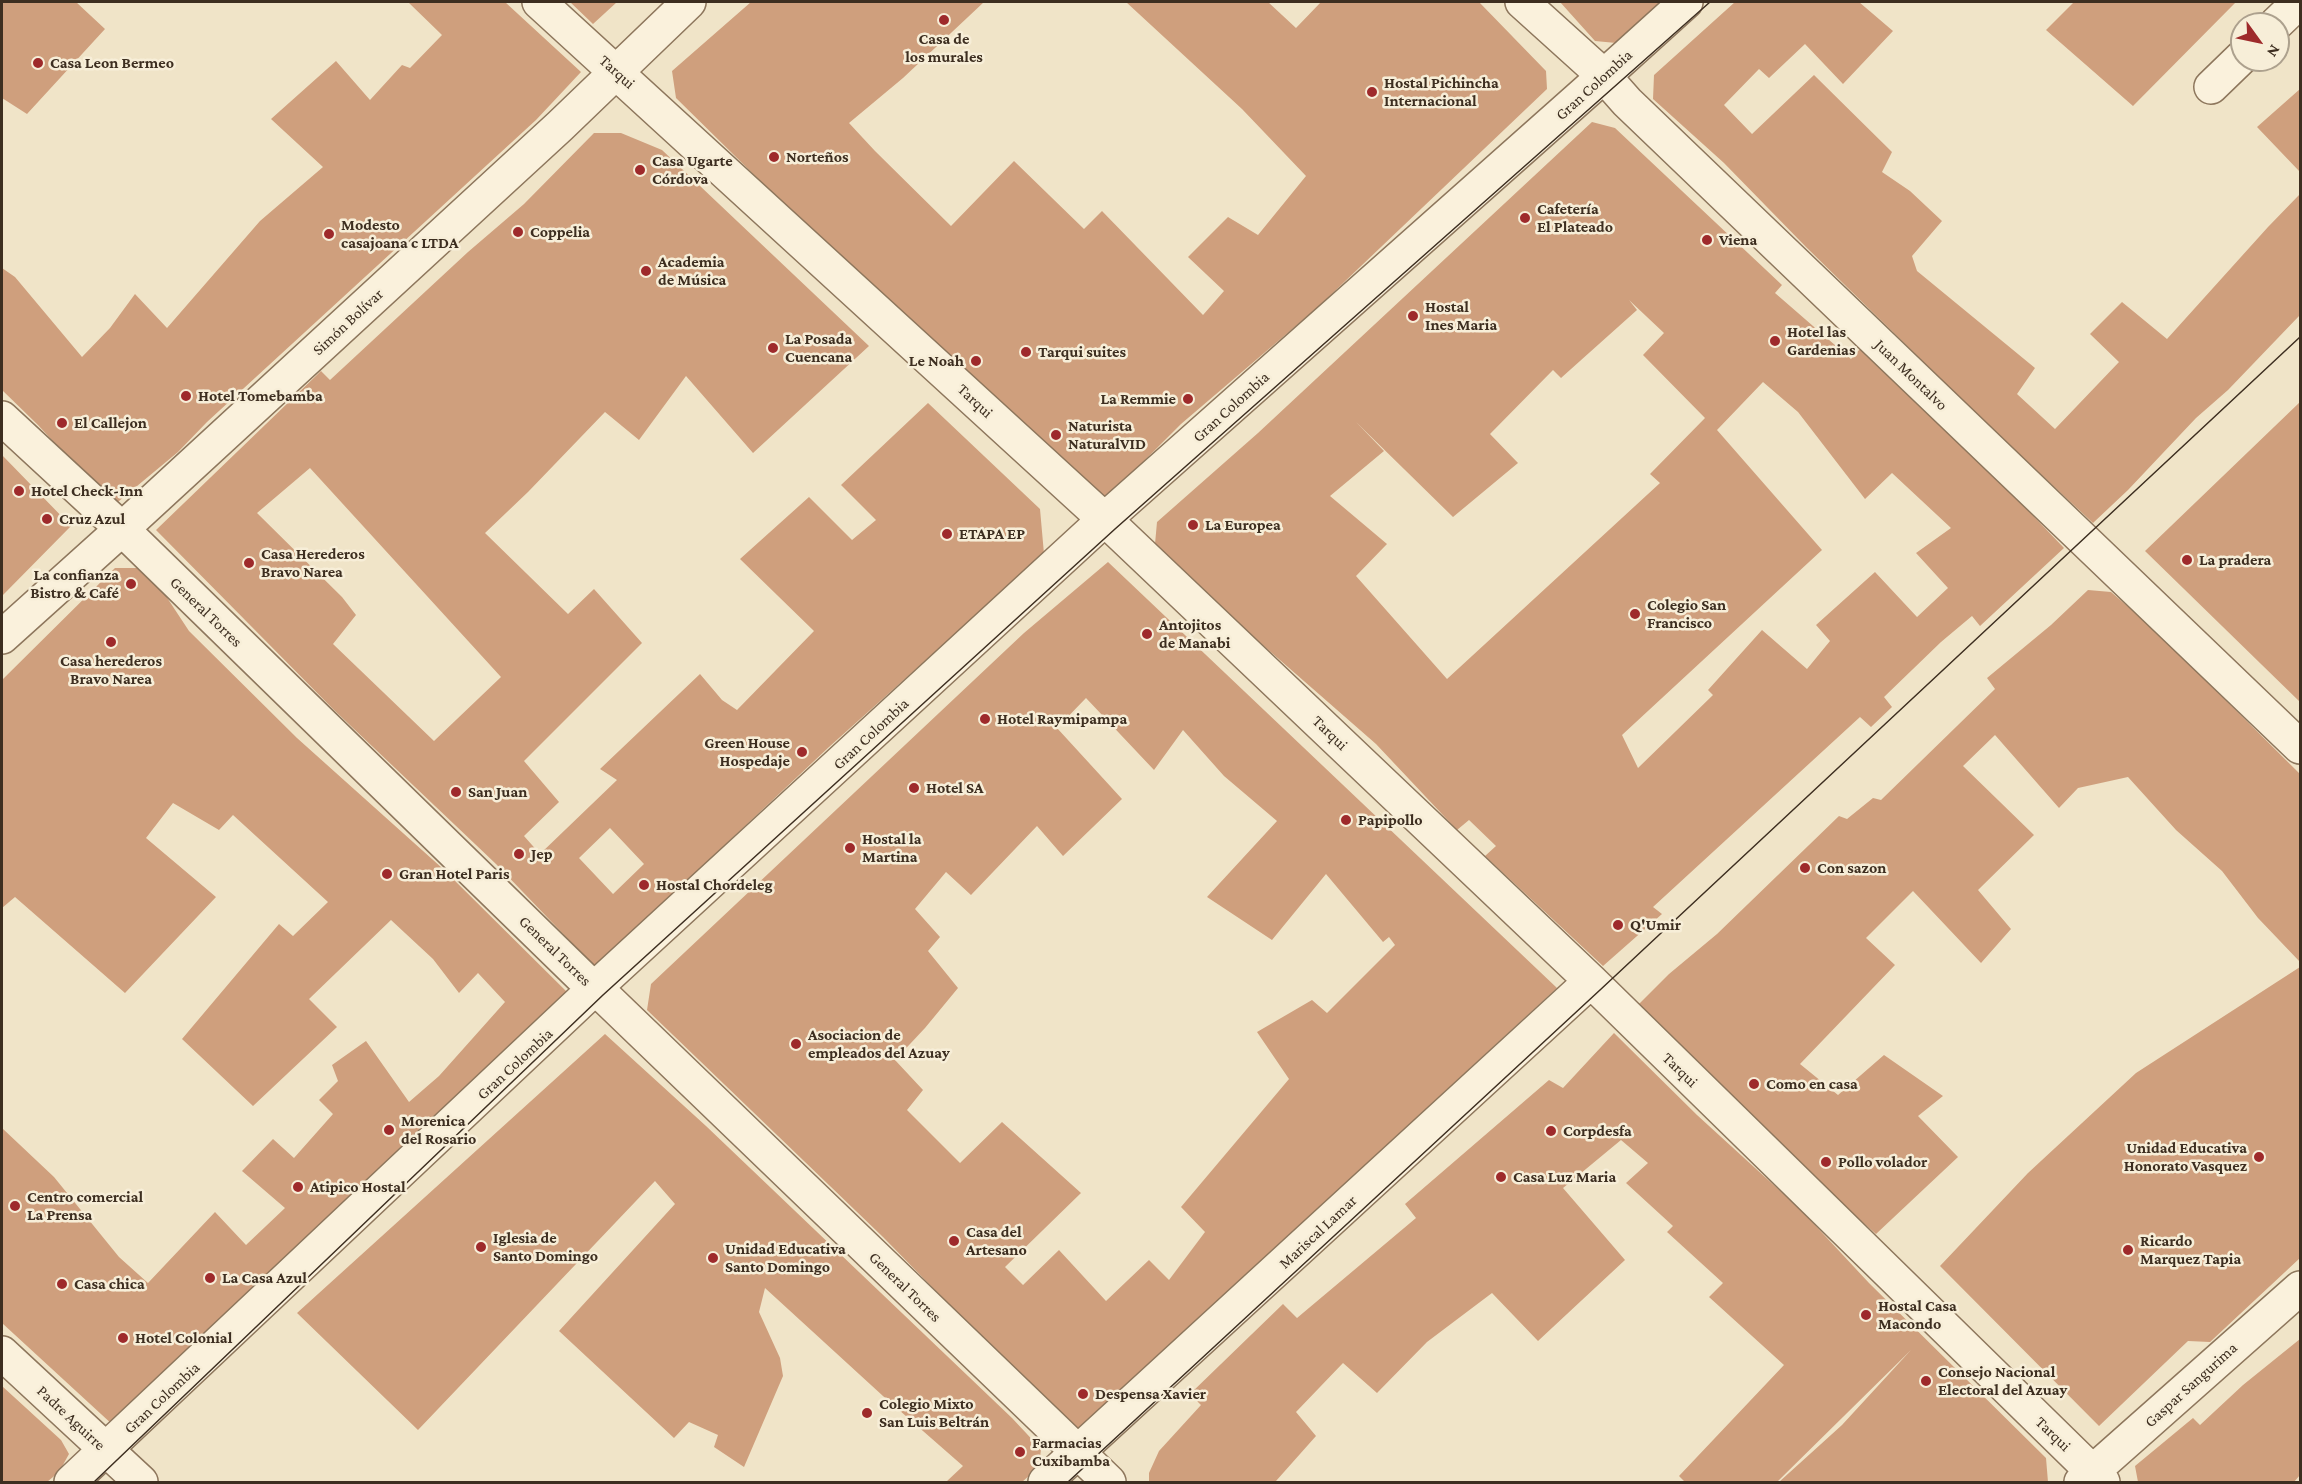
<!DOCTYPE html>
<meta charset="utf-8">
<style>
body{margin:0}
#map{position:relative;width:2302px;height:1484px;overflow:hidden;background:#f0e4c8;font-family:"Crimson Pro",serif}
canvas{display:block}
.frame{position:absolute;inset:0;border:3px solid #3d2e20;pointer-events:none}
.north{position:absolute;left:2230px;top:12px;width:60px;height:60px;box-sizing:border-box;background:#f7eed8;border:2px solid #ada18e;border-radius:50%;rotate:123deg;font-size:16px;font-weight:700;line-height:24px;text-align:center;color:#3d2e20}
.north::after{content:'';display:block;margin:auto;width:21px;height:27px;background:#9e2a2b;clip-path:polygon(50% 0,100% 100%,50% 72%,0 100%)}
</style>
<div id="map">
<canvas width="2302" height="1484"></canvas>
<div class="frame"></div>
<div class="north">N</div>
</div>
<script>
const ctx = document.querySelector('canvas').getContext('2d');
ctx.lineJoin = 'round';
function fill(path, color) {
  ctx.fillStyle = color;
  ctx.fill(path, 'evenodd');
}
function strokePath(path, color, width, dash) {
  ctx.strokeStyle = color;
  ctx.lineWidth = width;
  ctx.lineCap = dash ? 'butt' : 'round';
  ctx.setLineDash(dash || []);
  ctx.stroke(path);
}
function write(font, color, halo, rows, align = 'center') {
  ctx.font = font + ' "Crimson Pro",serif';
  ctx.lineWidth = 5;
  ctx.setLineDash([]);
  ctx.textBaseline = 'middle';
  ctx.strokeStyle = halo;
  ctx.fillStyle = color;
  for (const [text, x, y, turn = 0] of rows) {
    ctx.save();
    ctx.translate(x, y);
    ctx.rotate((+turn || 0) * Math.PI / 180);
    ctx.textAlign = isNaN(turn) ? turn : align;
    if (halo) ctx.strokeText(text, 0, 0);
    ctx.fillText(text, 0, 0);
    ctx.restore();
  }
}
fill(new Path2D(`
 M 3,2 L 76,2 L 105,29 L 27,114 L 2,98 Z
 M 408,2 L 505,2 L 581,72 L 536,120 L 207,422 L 178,452 L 113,506 L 38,425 L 2,390 L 2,268 L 15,277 L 82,357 L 110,328 L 135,294 L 167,328 L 260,221 L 323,167 L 271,119 L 336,61 L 370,100 L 402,65 L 410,68 L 442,35 Z
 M 570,2 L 617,2 L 593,24 Z
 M 751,2 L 984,2 L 903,78 L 849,123 L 875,151 L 951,226 L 1014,161 L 1084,229 L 1102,211 L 1203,315 L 1224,291 L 1188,257 L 1228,217 L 1258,235 L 1306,176 L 1242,109 L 1126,2 L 1268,2 L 1296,28 L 1321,2 L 1479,2 L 1546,71 L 1547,89 L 1318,307 L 1181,424 L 1105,500 L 906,319 L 884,295 L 799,219 L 676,98 L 672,71 Z
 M 1560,2 L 1671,2 L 1627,44 L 1595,41 Z
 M 1735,2 L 1859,2 L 1893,31 L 1843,84 L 1805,44 L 1769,78 L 1759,69 L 1724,105 L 1752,134 L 1814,75 L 1892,152 L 1882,172 L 1910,191 L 1942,221 L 1912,256 L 1917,271 L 2035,368 L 2017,394 L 2055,429 L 2119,362 L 2090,334 L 2122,302 L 2167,339 L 2268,227 L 2300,194 L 2300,315 L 2228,390 L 2196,418 L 2128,490 L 2093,523 L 1988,425 L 1806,247 L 1724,163 L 1653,99 L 1654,75 Z
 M 2074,2 L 2236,2 L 2133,106 L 2046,30 Z
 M 2300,89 L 2300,172 L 2257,127 Z
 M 1592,122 L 1615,128 L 1782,285 L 1775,293 L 1851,359 L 1860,349 L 1997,478 L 2064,548 L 1980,626 L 1972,616 L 1941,642 L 1884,697 L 1892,707 L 1871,727 L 1860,717 L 1653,907 L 1662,914 L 1603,966 L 1485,856 L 1496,846 L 1469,820 L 1457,830 L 1376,744 L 1241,626 L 1155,544 L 1157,522 L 1258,433 ZM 1629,300 L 1664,333 L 1643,355 L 1705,418 L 1650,474 L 1660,483 L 1447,679 L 1356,576 L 1387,544 L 1330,496 L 1384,451 L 1356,422 L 1453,517 L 1518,463 L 1490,434 L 1553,370 L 1561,378 L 1637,310 ZM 1763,382 L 1798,412 L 1865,499 L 1892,473 L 1951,528 L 1916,553 L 1948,588 L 1917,617 L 1875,572 L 1816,625 L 1830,641 L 1807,669 L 1762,630 L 1708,690 L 1713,695 L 1638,768 L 1622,735 L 1822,550 L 1717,430 Z
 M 594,133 L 621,133 L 662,150 L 869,346 L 753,453 L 686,376 L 639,440 L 605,412 L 528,492 L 485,533 L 568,614 L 594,589 L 642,643 L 524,761 L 559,802 L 524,836 L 540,854 L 617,780 L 600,769 L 700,674 L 722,700 L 737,710 L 814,631 L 740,559 L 809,497 L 852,540 L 876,520 L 841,485 L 928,403 L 1040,509 L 1044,554 L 829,747 L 595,967 L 496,864 L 334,710 L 156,530 L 321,371 L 330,380 L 468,252 L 524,204 ZM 310,468 L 501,677 L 434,741 L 333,644 L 356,615 L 342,597 L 257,513 ZM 610,828 L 644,864 L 613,894 L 579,858 Z
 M 2300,402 L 2300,702 L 2145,551 Z
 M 2,455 L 71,526 L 2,596 Z
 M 1108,562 L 1557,988 L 1249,1272 L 1082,1432 L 978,1334 L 883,1237 L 647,1010 L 651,984 L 1024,633 ZM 1086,698 L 1154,770 L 1183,730 L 1224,776 L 1277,821 L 1207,897 L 1272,940 L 1326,874 L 1383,942 L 1389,937 L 1395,945 L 1327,1013 L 1312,1000 L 1257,1032 L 1289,1079 L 1181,1207 L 1205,1232 L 1169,1280 L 1149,1260 L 1106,1301 L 1059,1250 L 1023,1285 L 1005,1267 L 1081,1193 L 1002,1122 L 960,1163 L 907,1110 L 923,1090 L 895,1060 L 925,1028 L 958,988 L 928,951 L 940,937 L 915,909 L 946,872 L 971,895 L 1037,826 L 1063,856 L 1122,799 L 1057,728 Z
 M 115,568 L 140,568 L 160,587 L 189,631 L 297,738 L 442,868 L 567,992 L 497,1065 L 114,1426 L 2,1323 L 2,1128 L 54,1177 L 119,1257 L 148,1283 L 215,1212 L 246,1245 L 285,1208 L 242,1171 L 273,1139 L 294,1158 L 333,1114 L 319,1100 L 338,1081 L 332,1065 L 366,1041 L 409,1102 L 439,1076 L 505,1002 L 478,973 L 459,993 L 433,959 L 391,920 L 309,999 L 337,1027 L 253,1106 L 182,1039 L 279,924 L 293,936 L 328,902 L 233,815 L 219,830 L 173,803 L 146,838 L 216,897 L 125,993 L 15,897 L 2,908 L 2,680 Z
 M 2088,590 L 2111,592 L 2154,629 L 2300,774 L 2300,962 L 2258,918 L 2222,871 L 2176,830 L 2128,777 L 2078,788 L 2059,808 L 1995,735 L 1963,766 L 2034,835 L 1978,890 L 2011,929 L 1981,963 L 1913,891 L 1866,938 L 1895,965 L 1800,1064 L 1838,1095 L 1884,1055 L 1943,1096 L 1918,1116 L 1958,1157 L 1876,1234 L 1827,1191 L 1635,1008 L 1669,974 L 1717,934 L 1839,816 L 1847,819 L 1873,798 L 1881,800 L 1995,689 L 1987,678 L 2051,625 Z
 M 2300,967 L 2300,1258 L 2210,1342 L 2188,1341 L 2099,1426 L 1940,1266 L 2028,1173 L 2136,1073 Z
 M 1614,1033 L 1697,1115 L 1800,1209 L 1869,1283 L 2046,1458 L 2048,1482 L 1779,1482 L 1842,1425 L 1911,1350 L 1777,1482 L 1685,1482 L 1679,1476 L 1784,1365 L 1709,1297 L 1723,1283 L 1667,1232 L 1673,1226 L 1626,1183 L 1648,1163 L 1621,1140 L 1563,1188 L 1625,1260 L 1538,1341 L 1492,1293 L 1427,1342 L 1377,1393 L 1343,1363 L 1296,1412 L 1316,1436 L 1276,1481 L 1277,1482 L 1149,1482 L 1149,1473 L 1159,1451 L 1201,1405 L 1190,1394 L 1283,1304 L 1297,1318 L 1416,1218 L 1405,1204 L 1549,1080 L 1563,1088 Z
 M 605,1034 L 706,1126 L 1012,1418 L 1041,1449 L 1039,1467 L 1022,1482 L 946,1482 L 963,1466 L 883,1396 L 765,1288 L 759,1312 L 780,1358 L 783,1376 L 744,1467 L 714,1447 L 718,1435 L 689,1422 L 674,1438 L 559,1331 L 675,1204 L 655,1181 L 418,1430 L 297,1313 Z
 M 2300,1339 L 2300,1475 L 2294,1482 L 2138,1482 L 2135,1466 L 2193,1418 L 2200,1425 L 2243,1385 Z
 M 2,1386 L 61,1440 L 69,1454 L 59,1472 L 47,1482 L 2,1482 Z`), '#cf9f7d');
const minor = new Path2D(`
 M 539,2 L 1115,529 L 1591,981 L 2103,1482
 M 1522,2 L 1604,76 L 1627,102 L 2300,747
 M 2276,24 L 2299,2
 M 2211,87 L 2242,57
 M 2,418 L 122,529 L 594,989 L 603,995 L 1109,1482
 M 2,637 L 122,529 L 560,126 L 689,2
 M 2,1353 L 141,1482
 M 71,1482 L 594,989 L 1104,520 L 1604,76 L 1686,2
 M 1045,1482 L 1591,981
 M 2081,1482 L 2300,1288`);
strokePath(minor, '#8d765c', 36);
strokePath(minor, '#faf1dc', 33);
strokePath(new Path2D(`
 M 94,1482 L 603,995 L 1115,529 L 1710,2
 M 1068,1482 L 1600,990 L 2300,337`), '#3d2e20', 1.5);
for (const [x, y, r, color] of [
 [944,20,6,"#9e2a2b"],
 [38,63,6,"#9e2a2b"],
 [1372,92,6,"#9e2a2b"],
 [774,157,6,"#9e2a2b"],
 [640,170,6,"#9e2a2b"],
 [1525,218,6,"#9e2a2b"],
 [518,232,6,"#9e2a2b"],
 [329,234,6,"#9e2a2b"],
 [1707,240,6,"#9e2a2b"],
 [646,271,6,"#9e2a2b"],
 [1413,316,6,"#9e2a2b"],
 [1775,341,6,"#9e2a2b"],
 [773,348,6,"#9e2a2b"],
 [1026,352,6,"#9e2a2b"],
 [976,361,6,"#9e2a2b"],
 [186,396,6,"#9e2a2b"],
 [1188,399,6,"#9e2a2b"],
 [62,423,6,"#9e2a2b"],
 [1056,435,6,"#9e2a2b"],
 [19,491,6,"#9e2a2b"],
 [47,519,6,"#9e2a2b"],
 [1193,525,6,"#9e2a2b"],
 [947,534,6,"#9e2a2b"],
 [2187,560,6,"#9e2a2b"],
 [249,563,6,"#9e2a2b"],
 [131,584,6,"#9e2a2b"],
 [1635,614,6,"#9e2a2b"],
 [1147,634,6,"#9e2a2b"],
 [111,642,6,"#9e2a2b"],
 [985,719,6,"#9e2a2b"],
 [802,752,6,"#9e2a2b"],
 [914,788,6,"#9e2a2b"],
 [456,792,6,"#9e2a2b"],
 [1346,820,6,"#9e2a2b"],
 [850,848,6,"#9e2a2b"],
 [519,854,6,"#9e2a2b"],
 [1805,868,6,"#9e2a2b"],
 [387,874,6,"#9e2a2b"],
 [644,885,6,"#9e2a2b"],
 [1618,925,6,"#9e2a2b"],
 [796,1044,6,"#9e2a2b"],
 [1754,1084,6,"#9e2a2b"],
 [389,1130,6,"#9e2a2b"],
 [1551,1131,6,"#9e2a2b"],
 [2259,1157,6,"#9e2a2b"],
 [1826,1162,6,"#9e2a2b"],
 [1501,1177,6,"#9e2a2b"],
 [298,1187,6,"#9e2a2b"],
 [15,1206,6,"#9e2a2b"],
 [954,1241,6,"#9e2a2b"],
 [481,1247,6,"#9e2a2b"],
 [2128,1250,6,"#9e2a2b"],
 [713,1258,6,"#9e2a2b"],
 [210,1278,6,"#9e2a2b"],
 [62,1284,6,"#9e2a2b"],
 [1866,1315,6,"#9e2a2b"],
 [123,1338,6,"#9e2a2b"],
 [1926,1381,6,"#9e2a2b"],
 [1083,1394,6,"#9e2a2b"],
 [867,1413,6,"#9e2a2b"],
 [1020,1452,6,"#9e2a2b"]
]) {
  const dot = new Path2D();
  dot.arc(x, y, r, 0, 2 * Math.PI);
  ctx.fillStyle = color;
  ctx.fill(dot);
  strokePath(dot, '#f7eed8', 2);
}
write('bold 16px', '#3d2e20', '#f7eed8', [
 ["Casa de",944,39,"center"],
 ["los murales",944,57,"center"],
 ["Casa Leon Bermeo",50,63],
 ["Hostal Pichincha",1384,83],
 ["Internacional",1384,101],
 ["Norteños",786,157],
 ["Casa Ugarte",652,161],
 ["Córdova",652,179],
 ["Cafetería",1537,209],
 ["El Plateado",1537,227],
 ["Modesto",341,225],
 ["casajoana c LTDA",341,243],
 ["Coppelia",530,232],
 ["Viena",1719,240],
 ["Academia",658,262],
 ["de Música",658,280],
 ["Hostal",1425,307],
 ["Ines Maria",1425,325],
 ["Hotel las",1787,332],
 ["Gardenias",1787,350],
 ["La Posada",785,339],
 ["Cuencana",785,357],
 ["Tarqui suites",1038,352],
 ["Le Noah",964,361,"right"],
 ["Hotel Tomebamba",198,396],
 ["La Remmie",1176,399,"right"],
 ["El Callejon",74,423],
 ["Naturista",1068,426],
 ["NaturalVID",1068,444],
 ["Hotel Check-Inn",31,491],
 ["Cruz Azul",59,519],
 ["La Europea",1205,525],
 ["ETAPA EP",959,534],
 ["Casa Herederos",261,554],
 ["Bravo Narea",261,572],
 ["La pradera",2199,560],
 ["La confianza",119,575,"right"],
 ["Bistro & Café",119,593,"right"],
 ["Colegio San",1647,605],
 ["Francisco",1647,623],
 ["Antojitos",1159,625],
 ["de Manabi",1159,643],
 ["Casa herederos",111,661,"center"],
 ["Bravo Narea",111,679,"center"],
 ["Hotel Raymipampa",997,719],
 ["Green House",790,743,"right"],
 ["Hospedaje",790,761,"right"],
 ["Hotel SA",926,788],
 ["San Juan",468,792],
 ["Papipollo",1358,820],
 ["Hostal la",862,839],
 ["Martina",862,857],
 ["Jep",531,854],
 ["Con sazon",1817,868],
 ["Gran Hotel Paris",399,874],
 ["Hostal Chordeleg",656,885],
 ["Q'Umir",1630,925],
 ["Asociacion de",808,1035],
 ["empleados del Azuay",808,1053],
 ["Como en casa",1766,1084],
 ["Morenica",401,1121],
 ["del Rosario",401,1139],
 ["Corpdesfa",1563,1131],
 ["Unidad Educativa",2247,1148,"right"],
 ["Honorato Vasquez",2247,1166,"right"],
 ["Pollo volador",1838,1162],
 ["Casa Luz Maria",1513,1177],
 ["Atipico Hostal",310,1187],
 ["Centro comercial",27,1197],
 ["La Prensa",27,1215],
 ["Casa del",966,1232],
 ["Artesano",966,1250],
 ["Iglesia de",493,1238],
 ["Santo Domingo",493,1256],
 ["Ricardo",2140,1241],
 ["Marquez Tapia",2140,1259],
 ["Unidad Educativa",725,1249],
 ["Santo Domingo",725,1267],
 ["La Casa Azul",222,1278],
 ["Casa chica",74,1284],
 ["Hostal Casa",1878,1306],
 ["Macondo",1878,1324],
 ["Hotel Colonial",135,1338],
 ["Consejo Nacional",1938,1372],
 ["Electoral del Azuay",1938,1390],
 ["Despensa Xavier",1095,1394],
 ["Colegio Mixto",879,1404],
 ["San Luis Beltrán",879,1422],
 ["Farmacias",1032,1443],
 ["Cuxibamba",1032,1461]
], 'left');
write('16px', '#3d2e20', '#f7eed8', [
 ["Tarqui",617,72,42],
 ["Gran Colombia",1594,85,-42],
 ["Simón Bolívar",348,322,-43],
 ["Juan Montalvo",1911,375,44],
 ["Tarqui",975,401,43],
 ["Gran Colombia",1231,407,-42],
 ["General Torres",206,612,44],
 ["Tarqui",1330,733,44],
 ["Gran Colombia",871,734,-43],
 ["General Torres",555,951,44],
 ["Gran Colombia",515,1064,-43],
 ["Tarqui",1680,1070,44],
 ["Mariscal Lamar",1318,1232,-43],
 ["General Torres",905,1287,44],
 ["Gaspar Sangurima",2191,1385,-42],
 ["Gran Colombia",162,1398,-43],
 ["Padre Aguirre",71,1418,43],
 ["Tarqui",2053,1434,44]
]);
</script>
